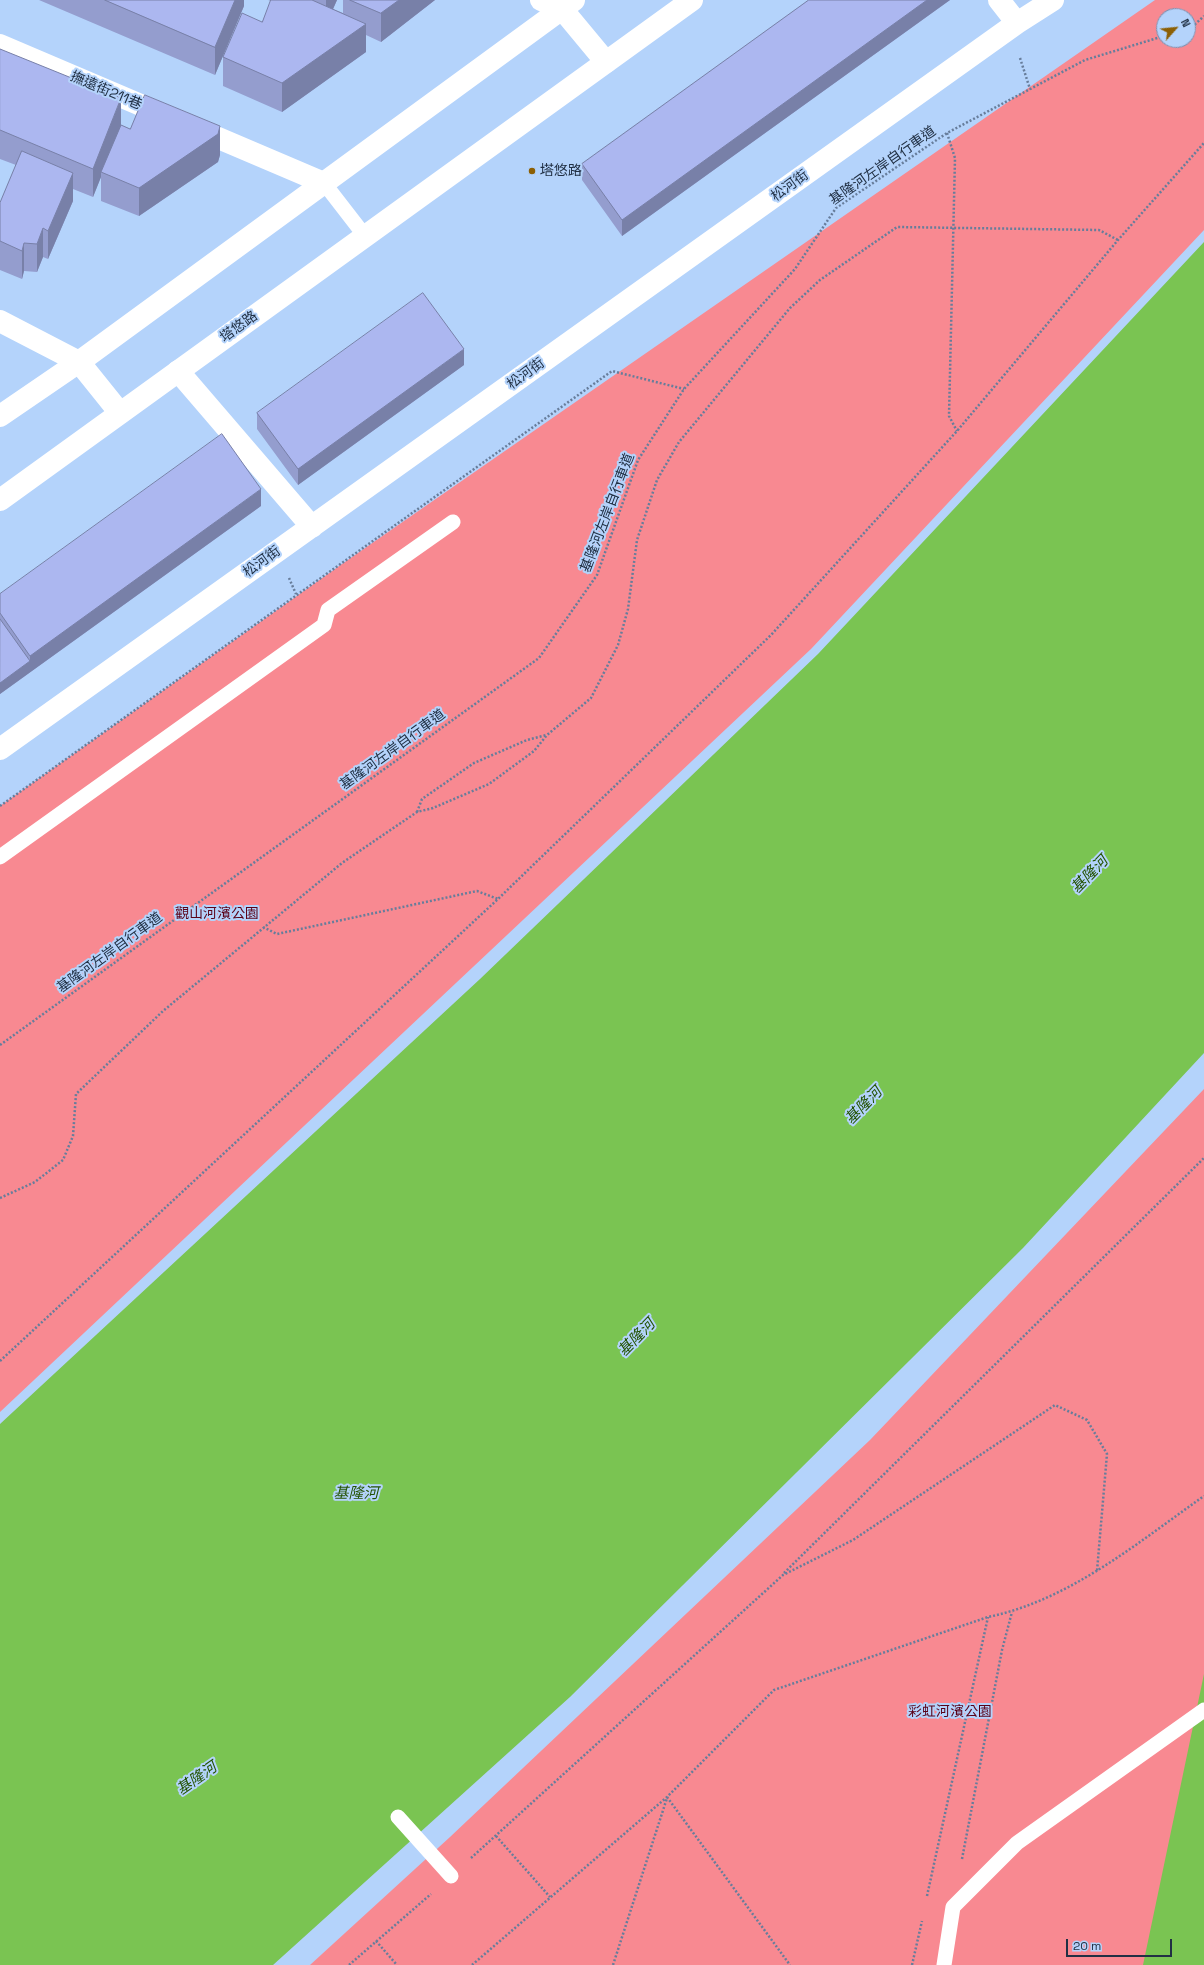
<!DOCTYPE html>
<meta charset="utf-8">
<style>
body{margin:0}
#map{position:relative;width:1204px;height:1965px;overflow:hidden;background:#b4d3fb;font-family:"Space Grotesk",sans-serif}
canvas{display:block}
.north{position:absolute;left:1156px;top:8px;width:40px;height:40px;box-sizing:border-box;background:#b4d3fb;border:1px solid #7992b2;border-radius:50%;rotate:63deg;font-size:11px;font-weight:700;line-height:16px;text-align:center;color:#213044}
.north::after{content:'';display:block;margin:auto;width:14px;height:18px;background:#8c5f04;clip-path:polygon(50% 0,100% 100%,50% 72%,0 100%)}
.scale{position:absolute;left:1066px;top:1939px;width:106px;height:18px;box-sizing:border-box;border:2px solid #213044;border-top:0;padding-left:5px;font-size:12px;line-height:14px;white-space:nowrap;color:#213044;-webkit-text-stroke:3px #b4d3fb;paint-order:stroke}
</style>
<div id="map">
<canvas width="1204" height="1965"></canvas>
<div class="north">N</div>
<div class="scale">20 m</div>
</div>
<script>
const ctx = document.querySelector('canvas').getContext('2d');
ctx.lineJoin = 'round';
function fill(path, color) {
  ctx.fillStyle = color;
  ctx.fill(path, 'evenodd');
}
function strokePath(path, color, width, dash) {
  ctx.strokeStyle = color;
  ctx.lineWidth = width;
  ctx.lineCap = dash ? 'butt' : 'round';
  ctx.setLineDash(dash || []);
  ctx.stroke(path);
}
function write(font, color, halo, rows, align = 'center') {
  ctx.font = font + ' "Space Grotesk","Noto Sans TC",sans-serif';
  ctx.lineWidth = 4;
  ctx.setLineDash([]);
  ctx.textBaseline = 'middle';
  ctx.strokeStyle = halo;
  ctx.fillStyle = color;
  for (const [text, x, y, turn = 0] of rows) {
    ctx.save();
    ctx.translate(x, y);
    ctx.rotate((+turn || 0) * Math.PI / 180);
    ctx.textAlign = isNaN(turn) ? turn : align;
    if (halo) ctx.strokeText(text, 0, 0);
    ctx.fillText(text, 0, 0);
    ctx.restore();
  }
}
fill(new Path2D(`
 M 1155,0 L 1204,0 L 1204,230 L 811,649 L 0,1412 L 0,806 L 342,564 ZM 1164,16 L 1188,16 L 1188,40 L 1164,40 Z
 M 1204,1089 L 1204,1965 L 310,1965 L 450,1837 L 870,1440 Z`), '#f88991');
fill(new Path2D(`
 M 1204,242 L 1204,1053 L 1023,1248 L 570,1697 L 273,1965 L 0,1965 L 0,1424 L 480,979 L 818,654 Z
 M 1204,1674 L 1204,1965 L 1143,1965 Z`), '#7ac452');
strokePath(new Path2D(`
 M 1188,29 L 1192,27 L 1204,16
 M 1020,58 L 1030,89
 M 947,133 L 955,158 L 949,416 L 957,431
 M 289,578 L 296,594
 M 0,806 L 612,371 L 684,389
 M 417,812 L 422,799 L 474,763 L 527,740 L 546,735
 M 263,927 L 277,934 L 477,891 L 498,899
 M 0,1045 L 539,658 L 597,575 L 638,460 L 684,389 L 795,269 L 836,208 L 947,133 L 1085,60 L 1164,36
 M 0,1198 L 35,1182 L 63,1160 L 73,1136 L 76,1094 L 163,1011 L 342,863 L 417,812 L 433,808 L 489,784 L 534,751 L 547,735 L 591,698 L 618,645 L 628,609 L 637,540 L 657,480 L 679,442 L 790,308 L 820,280 L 897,227 L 1099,230 L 1118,240
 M 0,1361 L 498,899 L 771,635 L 957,431 L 1118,240 L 1204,143
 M 784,1573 L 1204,1158
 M 667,1797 L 790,1965
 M 496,1836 L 550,1897
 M 471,1858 L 783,1575 L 853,1540 L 1055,1405 L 1087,1420 L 1107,1454 L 1097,1571
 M 962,1859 L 1002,1650 L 1012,1612
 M 927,1896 L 988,1617
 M 376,1941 L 397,1965
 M 349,1965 L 431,1894
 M 472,1965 L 667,1797 L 774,1690 L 988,1617 C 1070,1600 1137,1543 1204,1496
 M 613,1965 L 667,1798
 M 912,1965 L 922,1921`), '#677d9b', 2.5, [2, 2]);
strokePath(new Path2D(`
 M 324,183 L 365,236
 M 0,857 L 324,625 L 328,610 L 453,522
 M 398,1817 L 451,1876
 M 944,1965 L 953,1907 L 1017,1843 L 1204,1710`), '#fff', 15);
strokePath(new Path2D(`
 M 541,0 L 562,9 L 606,62
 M 999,0 L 1017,23
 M 0,45 L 324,183
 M 0,321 L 79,362 L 120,413
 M 178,371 L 312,527
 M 0,749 L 1017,23 L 1053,0`), '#fff', 22);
strokePath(new Path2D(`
 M 0,416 L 79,362 L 574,0
 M 0,500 L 692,0`), '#fff', 22);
fill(new Path2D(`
 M 39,0 L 244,0 L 244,6 L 215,75 Z
 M 268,0 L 337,0 L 333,9 L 343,13 L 343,0 L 435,0 L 381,42 L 366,35 L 366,52 L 282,112 L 223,86 L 223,57 L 262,22 L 271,1 Z
 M 809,0 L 950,0 L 622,236 L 582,180 L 582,164 Z
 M 0,49 L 121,125 L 130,129 L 220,155 L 218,162 L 139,216 L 101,201 L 101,177 L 93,197 L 73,189 L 73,201 L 48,259 L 43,257 L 37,272 L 24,271 L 22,279 L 0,270 L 0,203 L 16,165 L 0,159 Z
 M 464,365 L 298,485 L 257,429 L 257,413 Z
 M 261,506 L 0,694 L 0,594 Z`), '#949dce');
fill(new Path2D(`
 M 235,0 L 244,0 L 244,6 L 215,75 L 215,47 Z
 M 326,0 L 337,0 L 326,25 Z
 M 399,0 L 435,0 L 381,42 L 381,13 Z
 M 927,0 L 950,0 L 622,236 L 622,220 Z
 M 366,24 L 366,52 L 282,112 L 282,83 Z
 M 121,98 L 121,127 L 101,172 L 101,177 L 93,197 L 93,169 Z
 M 220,126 L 220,155 L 218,162 L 139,216 L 139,188 Z
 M 73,173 L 73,201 L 48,259 L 48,231 Z
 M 43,228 L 43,257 L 37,272 L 37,244 Z
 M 24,243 L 24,271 L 22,279 L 22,251 Z
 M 464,349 L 464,365 L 298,485 L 298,469 Z
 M 261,489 L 261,506 L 0,694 L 0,683 L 30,661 L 30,656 Z`), '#7880a8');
const building = new Path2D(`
 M 105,0 L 235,0 L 215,47 Z
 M 271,0 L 312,0 L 366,24 L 282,83 L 223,57 L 242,13 L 262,22 Z
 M 350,0 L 399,0 L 381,13 Z
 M 809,0 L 927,0 L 622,220 L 582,164 Z
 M 0,49 L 121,98 L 93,169 L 0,130 Z
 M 145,95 L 220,126 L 218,134 L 139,188 L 101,172 L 121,125 L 130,129 Z
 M 22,151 L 73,173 L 48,231 L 43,228 L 37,244 L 24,243 L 22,251 L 0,241 L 0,203 Z
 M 423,293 L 464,349 L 298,469 L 257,413 Z
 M 222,434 L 261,489 L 30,656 L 0,613 L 0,594 Z
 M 0,619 L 30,661 L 0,683 Z`);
fill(building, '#acb7f0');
strokePath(building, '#7880a8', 1);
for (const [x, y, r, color] of [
 [532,171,4,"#8c5f04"]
]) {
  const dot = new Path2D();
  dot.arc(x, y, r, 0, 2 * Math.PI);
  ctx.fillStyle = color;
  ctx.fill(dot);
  strokePath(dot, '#b4d3fb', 1.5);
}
write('14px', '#213044', '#b4d3fb', [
 ["撫遠街211巷",106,91,23],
 ["基隆河左岸自行車道",883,166,-35],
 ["松河街",790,186,-36],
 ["塔悠路",239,327,-36],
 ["松河街",526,374,-36],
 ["基隆河左岸自行車道",608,513,-69],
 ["松河街",262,562,-36],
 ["基隆河左岸自行車道",393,750,-36],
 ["基隆河左岸自行車道",110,953,-36]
]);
write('14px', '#213044', '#b4d3fb', [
 ["塔悠路",540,171]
], 'left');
write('14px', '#5a0218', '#b4d3fb', [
 ["觀山河濱公園",217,914],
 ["彩虹河濱公園",950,1712]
]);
write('italic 15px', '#235200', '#b4d3fb', [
 ["基隆河",1090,875,-46],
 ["基隆河",864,1106,-46],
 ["基隆河",637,1338,-46],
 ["基隆河",356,1494],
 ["基隆河",197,1779,-35]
]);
</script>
